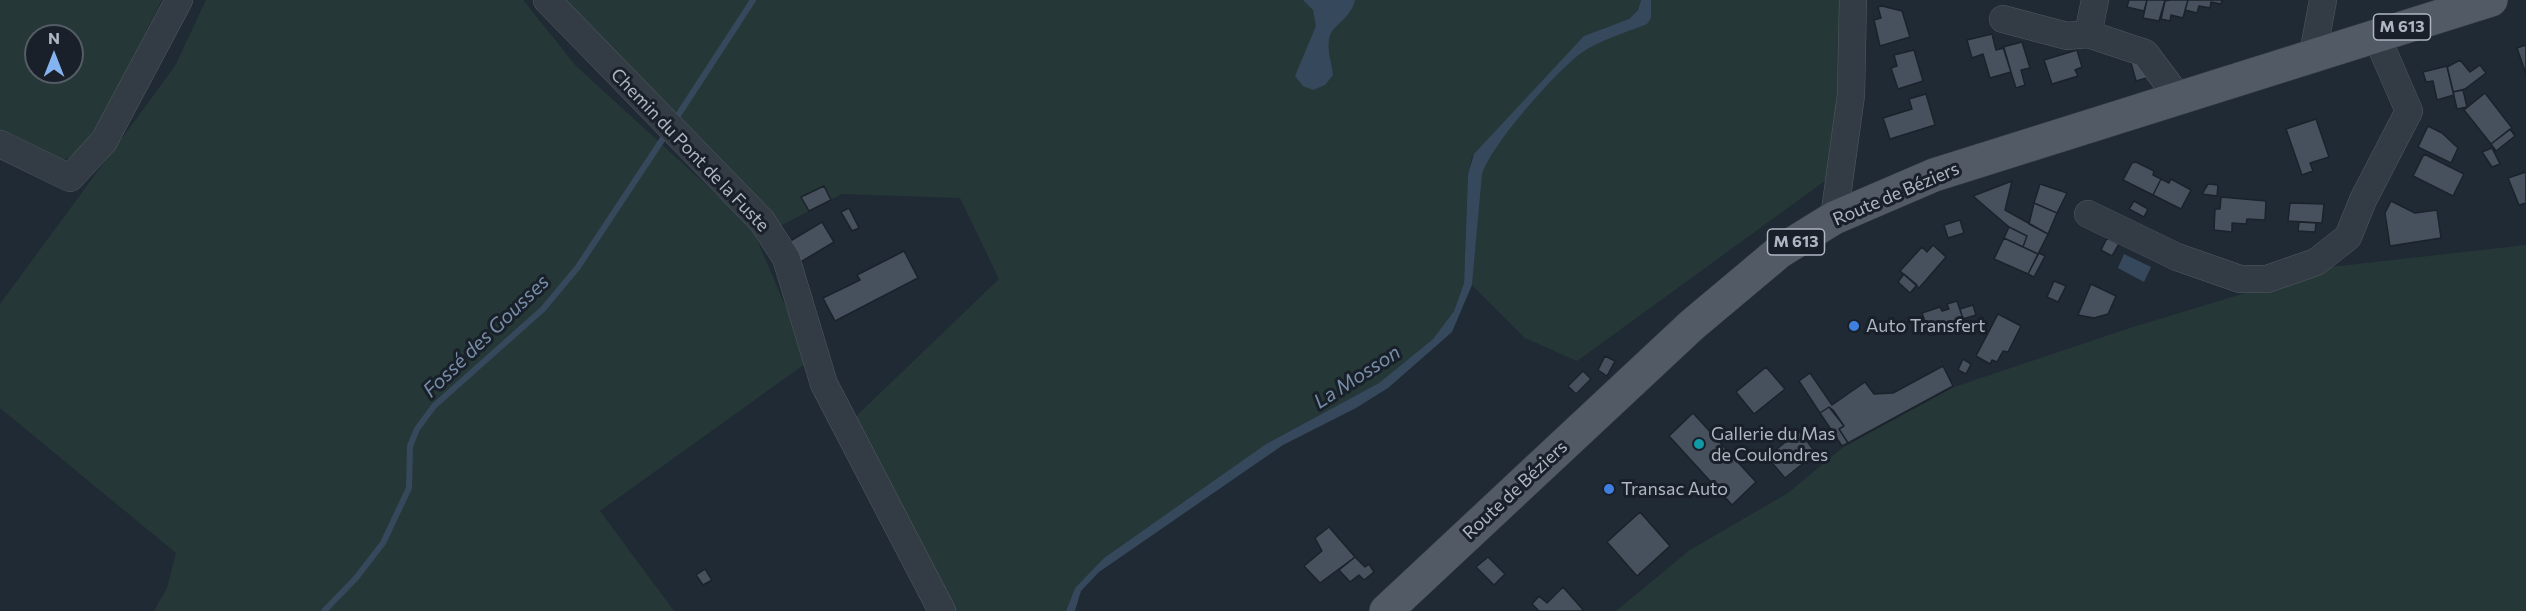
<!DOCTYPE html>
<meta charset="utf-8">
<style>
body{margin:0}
#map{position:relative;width:2526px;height:611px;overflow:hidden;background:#202a34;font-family:Commissioner,sans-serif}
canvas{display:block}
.north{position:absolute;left:24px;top:24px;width:60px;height:60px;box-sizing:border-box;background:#192029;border:2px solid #545c66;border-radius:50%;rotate:0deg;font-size:16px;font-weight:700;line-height:24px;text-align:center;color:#adb6c2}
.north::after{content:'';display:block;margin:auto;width:21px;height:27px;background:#85b3ef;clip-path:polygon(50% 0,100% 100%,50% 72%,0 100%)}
</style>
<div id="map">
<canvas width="2526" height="611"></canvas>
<div class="north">N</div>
</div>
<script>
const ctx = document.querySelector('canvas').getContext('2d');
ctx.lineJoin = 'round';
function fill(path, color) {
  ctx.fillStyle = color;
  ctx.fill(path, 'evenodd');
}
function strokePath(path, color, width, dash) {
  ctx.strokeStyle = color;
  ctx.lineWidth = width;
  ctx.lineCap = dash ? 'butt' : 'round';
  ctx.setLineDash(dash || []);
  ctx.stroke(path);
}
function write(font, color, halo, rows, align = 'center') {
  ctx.font = font + ' Commissioner,sans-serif';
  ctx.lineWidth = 6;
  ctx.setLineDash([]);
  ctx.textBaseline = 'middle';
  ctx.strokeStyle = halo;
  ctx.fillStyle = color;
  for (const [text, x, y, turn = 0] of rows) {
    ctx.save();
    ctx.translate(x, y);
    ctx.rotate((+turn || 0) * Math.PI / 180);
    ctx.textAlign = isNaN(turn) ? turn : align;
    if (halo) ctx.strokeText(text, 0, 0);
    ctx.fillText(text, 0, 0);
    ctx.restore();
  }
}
fill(new Path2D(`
 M 0,0 L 162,0 L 84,152 L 64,160 L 0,137 ZM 36,36 L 72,36 L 72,72 L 36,72 Z
 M 206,0 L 523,0 L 576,66 L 751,226 L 809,361 L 600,511 L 674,611 L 154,611 L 167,588 L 176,553 L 0,408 L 0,304 L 175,66 Z
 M 562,0 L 1641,0 C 1636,20 1622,23 1604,28 L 1472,157 L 1468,174 L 1464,283 L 1454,311 L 1433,339 L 1379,383 L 1266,444 L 1104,558 L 1075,588 L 1066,611 L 956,611 L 850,422 L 999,279 L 960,198 L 842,194 L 778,227 Z
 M 1651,0 L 1844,0 L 1833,175 L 1577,361 L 1525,338 L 1472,285 L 1482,175 C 1489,147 1555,73 1580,54 C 1601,39 1628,29 1651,18 Z
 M 2526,245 L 2526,611 L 1616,611 L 1690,550 L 1788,493 L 1842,448 L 1954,387 L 2130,328 L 2331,267 Z`), '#253837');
fill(new Path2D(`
 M 1303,0 L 1355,0 C 1350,21 1330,25 1329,40 C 1327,52 1332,63 1333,75 L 1325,85 L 1313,90 L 1303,86 L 1295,76 L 1316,26 L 1313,10 Z
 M 1641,0 L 1651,0 L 1651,18 L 1647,24 C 1625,33 1599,40 1580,54 C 1554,74 1490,146 1482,175 L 1472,285 L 1452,332 L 1388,388 L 1356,408 L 1283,445 L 1099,572 L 1081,591 L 1075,611 L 1066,611 L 1075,588 L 1104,558 L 1266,444 L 1379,383 L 1433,339 L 1454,311 L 1464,283 L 1468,174 L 1474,154 L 1584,36 L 1629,19 L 1638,10 Z
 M 2124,254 L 2151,267 L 2144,282 L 2118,268 Z`), '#36485c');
strokePath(new Path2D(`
 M 675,120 L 753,0
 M 324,611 L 356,578 L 383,543 L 409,488 L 410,446 L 417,429 L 434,406 L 543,309 L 578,267 L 666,134`), '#36485c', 6);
const building = new Path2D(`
 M 2129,0 L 2147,0 L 2144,11 L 2127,7 Z
 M 2147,0 L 2165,0 L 2159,21 L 2143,18 Z
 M 2170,0 L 2188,0 L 2183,18 L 2171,15 L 2170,21 L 2161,19 L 2165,1 Z
 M 2188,0 L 2222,0 L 2221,4 L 2211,2 L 2210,8 L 2199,6 L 2197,13 L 2185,10 Z
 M 1882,6 L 1902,11 L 1910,37 L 1880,46 L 1874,20 L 1881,18 L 1878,7 Z
 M 1992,34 L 1996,50 L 2004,48 L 2011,72 L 1990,78 L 1983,54 L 1972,58 L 1967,40 Z
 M 2022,42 L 2030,68 L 2021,70 L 2025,85 L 2016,88 L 2003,47 Z
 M 2526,45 L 2526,74 L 2517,48 Z
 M 1914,50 L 1923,81 L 1898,89 L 1891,68 L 1897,66 L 1894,55 Z
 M 2077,50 L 2082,67 L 2075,70 L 2078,76 L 2052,84 L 2044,60 Z
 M 2130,59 L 2148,70 L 2150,77 L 2136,81 Z
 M 2460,60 L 2470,72 L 2480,65 L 2486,73 L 2465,89 L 2453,92 L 2447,67 Z
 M 2447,66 L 2454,95 L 2437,100 L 2433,81 L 2426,82 L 2423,72 Z
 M 2463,90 L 2467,107 L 2457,109 L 2453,92 Z
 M 2485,93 L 2512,128 L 2491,144 L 2464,110 Z
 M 1926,94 L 1935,125 L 1890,139 L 1883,118 L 1912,109 L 1909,99 Z
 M 2316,119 L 2329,157 L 2310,163 L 2313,171 L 2302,175 L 2286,129 Z
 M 2428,126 L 2442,133 L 2458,148 L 2451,163 L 2418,147 Z
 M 2510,129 L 2515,136 L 2496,151 L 2491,144 Z
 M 2492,148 L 2500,164 L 2492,167 L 2482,152 Z
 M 2424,154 L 2464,174 L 2453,196 L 2413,176 Z
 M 2136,162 L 2154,171 L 2153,175 L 2161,179 L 2153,195 L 2123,180 L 2132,163 Z
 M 2526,172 L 2526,203 L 2519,205 L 2508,178 Z
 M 2161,179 L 2169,183 L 2171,179 L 2191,190 L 2181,209 L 2153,195 Z
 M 2012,181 L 2005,210 L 2048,234 L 2038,254 L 2023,247 L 2027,236 L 2009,227 L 1973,196 Z
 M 2040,184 L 2067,193 L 2057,213 L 2034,203 Z
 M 2208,184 L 2218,185 L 2217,196 L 2202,194 Z
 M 824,186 L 831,200 L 809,211 L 801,197 Z
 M 2221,197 L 2266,201 L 2265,220 L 2247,219 L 2246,224 L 2232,223 L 2232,232 L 2214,230 L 2215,209 L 2220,209 Z
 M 2134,201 L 2148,209 L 2144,217 L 2129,209 Z
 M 2391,201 L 2415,213 L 2437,210 L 2441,238 L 2390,246 L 2385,213 Z
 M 2034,203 L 2057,213 L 2048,234 L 2029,224 Z
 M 2290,203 L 2324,204 L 2322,223 L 2288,221 Z
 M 849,208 L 859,228 L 852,231 L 841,212 Z
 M 1960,220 L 1964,233 L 1948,238 L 1944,225 Z
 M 822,222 L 834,242 L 799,263 L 787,243 Z
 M 2299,222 L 2316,223 L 2315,232 L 2298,231 Z
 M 2009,227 L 2027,236 L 2023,247 L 2004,238 Z
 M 2004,238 L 2038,254 L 2028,274 L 1994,259 Z
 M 2107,238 L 2119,244 L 2112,256 L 2101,250 Z
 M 1933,245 L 1946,257 L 1919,288 L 1900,271 L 1922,247 L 1927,252 Z
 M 904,251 L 918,278 L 835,321 L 823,298 L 860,280 L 857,275 Z
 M 2039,253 L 2045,256 L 2034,277 L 2028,274 Z
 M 1904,274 L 1917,285 L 1910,293 L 1898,282 Z
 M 2054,281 L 2066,286 L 2058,302 L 2047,297 Z
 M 2091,284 L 2116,296 L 2108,314 L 2094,318 L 2078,315 Z
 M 1957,301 L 1965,325 L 1930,336 L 1922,313 L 1940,307 L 1942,311 L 1949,309 L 1947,304 Z
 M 1973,305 L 1976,315 L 1963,319 L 1960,309 Z
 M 1998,314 L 2021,326 L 2008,352 L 2003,351 L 1997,362 L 1992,360 L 1990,364 L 1976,356 Z
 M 1605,356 L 1615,361 L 1607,376 L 1598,370 Z
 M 1963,359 L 1971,364 L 1966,374 L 1958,370 Z
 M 1943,366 L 1953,386 L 1848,443 L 1839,429 L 1844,426 L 1833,410 L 1829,407 L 1820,413 L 1799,381 L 1810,373 L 1832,405 L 1865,382 L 1874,394 L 1893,393 Z
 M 1766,367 L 1785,389 L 1754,414 L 1736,392 Z
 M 1583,371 L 1591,379 L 1576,394 L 1568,386 Z
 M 1829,407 L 1844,426 L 1839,429 L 1848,443 L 1842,446 L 1820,413 Z
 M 1693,413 L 1756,482 L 1732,505 L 1669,436 Z
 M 1799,431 L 1816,453 L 1785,478 L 1767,457 Z
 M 1640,512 L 1670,546 L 1637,576 L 1607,542 Z
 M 1329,527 L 1355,557 L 1320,583 L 1304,566 L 1322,551 L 1315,538 Z
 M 1355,557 L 1365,567 L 1369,564 L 1374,572 L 1364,580 L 1359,575 L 1350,582 L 1339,570 Z
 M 1488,557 L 1505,574 L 1494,585 L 1476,567 Z
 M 705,569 L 712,580 L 703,585 L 696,575 Z
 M 1563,587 L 1584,611 L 1539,611 L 1532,604 L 1539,596 L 1547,603 Z`);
fill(building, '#47515d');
strokePath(building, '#1b222b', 1.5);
const minor = new Path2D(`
 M 547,0 L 762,221 L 786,258 L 824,384 L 942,611
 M 2095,0 L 2088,34 L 2145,53 L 2178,97
 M 2003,19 L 2067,36 L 2088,34
 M 2313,54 L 2323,0
 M 0,144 L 70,178 L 104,141 L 179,0
 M 2088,214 L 2177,257 L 2240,279 L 2267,279 L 2316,262 L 2348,237 L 2363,200 L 2409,111 L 2376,35
 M 1834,218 L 1851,95 L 1853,0`);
const major = new Path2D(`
 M 1386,611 L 1692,325 L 1779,252 L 1834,218 L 1934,175 L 2491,0`);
strokePath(minor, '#515963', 28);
strokePath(major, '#3d444e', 34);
strokePath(minor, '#333b44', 27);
strokePath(major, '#515a65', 33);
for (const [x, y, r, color] of [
 [1854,326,6,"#3f7fe0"],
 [1699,444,6,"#0f9aa8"],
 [1609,489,6,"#3f7fe0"]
]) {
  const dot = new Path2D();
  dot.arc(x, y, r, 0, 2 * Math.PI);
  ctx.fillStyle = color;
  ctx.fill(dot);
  strokePath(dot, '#192029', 2);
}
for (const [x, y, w] of [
 [2402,27,57],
 [1796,242,57]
]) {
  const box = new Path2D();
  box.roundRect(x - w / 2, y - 13, w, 26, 4.5);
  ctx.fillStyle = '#192029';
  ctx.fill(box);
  strokePath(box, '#adb6c2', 1.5);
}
write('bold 16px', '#adb6c2', null, [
 ["M 613",2402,27],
 ["M 613",1796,242]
]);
write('18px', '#adb6c2', '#192029', [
 ["Chemin du Pont de la Fuste",690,150,46],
 ["Route de Béziers",1896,194,-23],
 ["Route de Béziers",1515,490,-43]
]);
write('18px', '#adb6c2', '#192029', [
 ["Auto Transfert",1866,326],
 ["Gallerie du Mas",1711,434],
 ["de Coulondres",1711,455],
 ["Transac Auto",1621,489]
], 'left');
write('italic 20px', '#778ea9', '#192029', [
 ["Fossé des Gousses",486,336,-44],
 ["La Mosson",1357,377,-33]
]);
</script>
